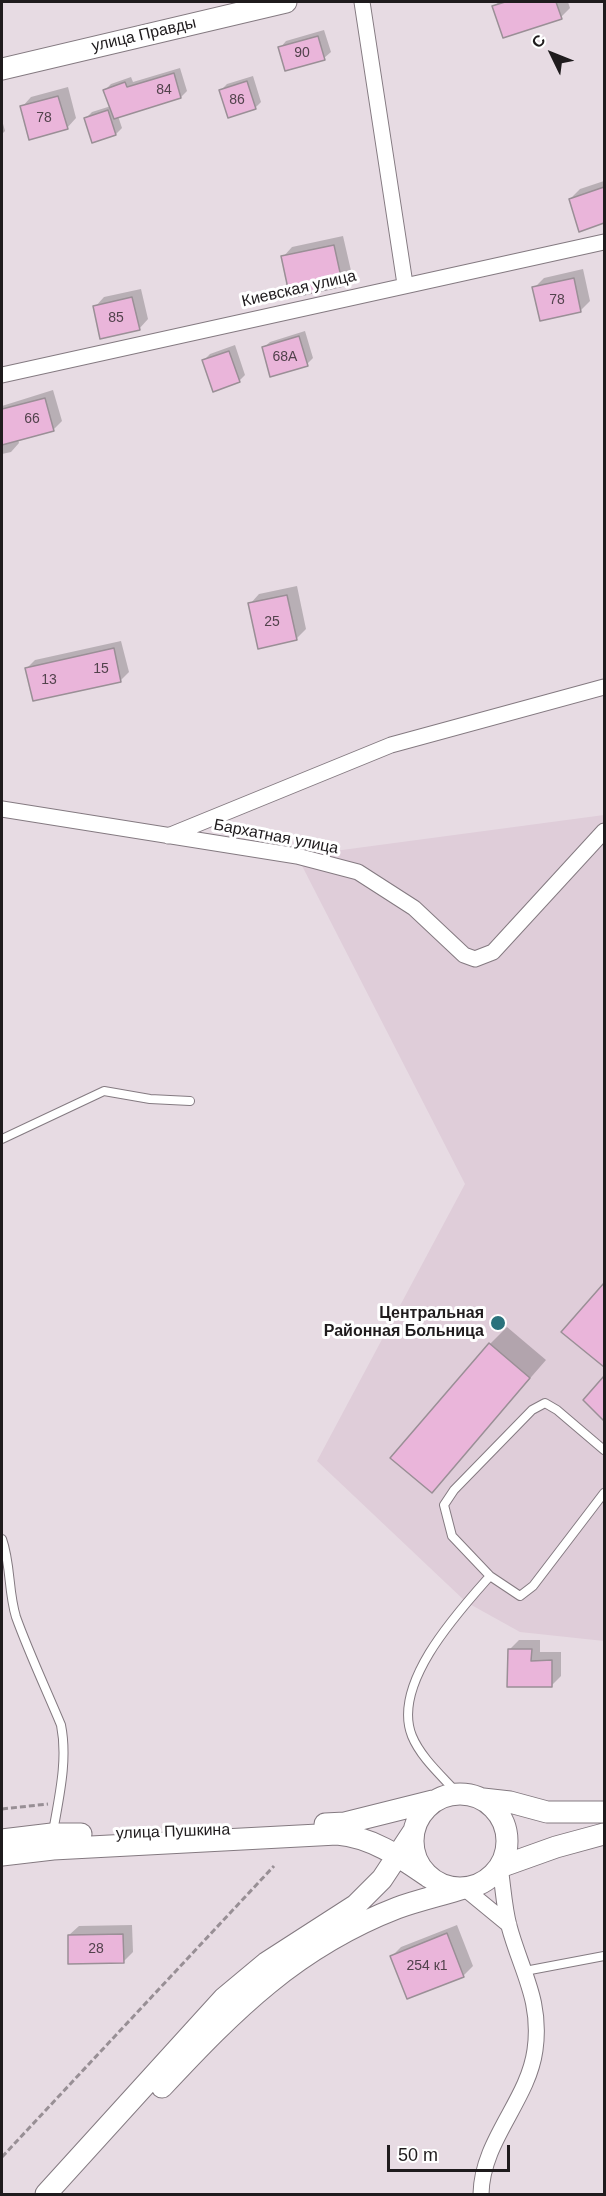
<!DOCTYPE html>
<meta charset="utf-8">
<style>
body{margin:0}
#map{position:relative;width:606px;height:2196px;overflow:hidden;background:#e7dbe3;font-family:Arial,sans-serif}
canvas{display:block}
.frame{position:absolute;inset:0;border:3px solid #1f1b1d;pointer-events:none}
.north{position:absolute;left:522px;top:24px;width:60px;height:60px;-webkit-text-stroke:4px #fff;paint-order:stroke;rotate:313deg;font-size:16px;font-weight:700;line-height:24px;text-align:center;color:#1f1b1d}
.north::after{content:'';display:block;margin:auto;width:21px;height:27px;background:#1f1b1d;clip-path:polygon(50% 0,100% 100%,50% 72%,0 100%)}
.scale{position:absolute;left:387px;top:2145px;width:123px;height:27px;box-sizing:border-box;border:3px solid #1f1b1d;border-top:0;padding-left:8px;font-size:18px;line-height:21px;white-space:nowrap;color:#1f1b1d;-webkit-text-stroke:4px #fff;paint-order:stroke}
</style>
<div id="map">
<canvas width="606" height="2196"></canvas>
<div class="frame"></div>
<div class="north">С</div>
<div class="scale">50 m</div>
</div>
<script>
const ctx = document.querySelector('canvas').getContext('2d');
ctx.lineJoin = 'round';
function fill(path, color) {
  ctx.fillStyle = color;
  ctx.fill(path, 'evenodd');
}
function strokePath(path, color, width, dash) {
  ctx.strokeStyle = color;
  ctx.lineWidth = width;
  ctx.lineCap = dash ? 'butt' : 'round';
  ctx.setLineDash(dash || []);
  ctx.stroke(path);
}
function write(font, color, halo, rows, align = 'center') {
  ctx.font = font + ' Arial,sans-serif';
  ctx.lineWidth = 6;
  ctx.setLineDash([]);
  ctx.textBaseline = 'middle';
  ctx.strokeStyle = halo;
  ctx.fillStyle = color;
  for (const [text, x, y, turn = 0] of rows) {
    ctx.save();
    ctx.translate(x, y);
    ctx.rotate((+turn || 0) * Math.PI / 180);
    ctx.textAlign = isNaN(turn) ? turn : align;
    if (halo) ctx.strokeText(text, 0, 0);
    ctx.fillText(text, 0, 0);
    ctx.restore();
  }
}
fill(new Path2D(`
 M 604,815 L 604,1641 L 520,1632 L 466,1602 L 317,1461 L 465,1184 L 297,856 Z`), '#dfcdd9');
fill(new Path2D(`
 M 499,2 L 568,2 L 570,8 L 561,17 L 494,6 Z
 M 324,30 L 331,52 L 324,58 L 280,48 L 286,41 Z
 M 180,68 L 187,91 L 181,97 L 118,116 L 122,128 L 116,134 L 86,118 L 92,112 L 111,106 L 105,90 L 111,84 L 131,77 L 133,82 Z
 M 253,76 L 261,102 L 255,108 L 221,90 L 227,84 Z
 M 68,87 L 76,118 L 67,128 L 22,107 L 31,97 Z
 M 2,120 L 5,131 L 2,134 Z
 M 604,181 L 604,221 L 580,230 L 570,199 L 580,189 Z
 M 343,236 L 352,275 L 342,285 L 283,257 L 292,247 Z
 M 583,269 L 590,301 L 581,310 L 534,288 L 544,278 Z
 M 141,289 L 148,319 L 139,329 L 95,307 L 104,297 Z
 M 305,331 L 313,358 L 307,364 L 263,348 L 270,342 Z
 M 235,345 L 245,375 L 239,381 L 204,360 L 210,354 Z
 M 53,390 L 62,421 L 53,430 L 18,439 L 19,443 L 11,452 L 2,454 L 2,406 Z
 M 297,586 L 306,629 L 296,639 L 250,604 L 259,594 Z
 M 121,641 L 129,672 L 121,680 L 27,668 L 35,660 Z
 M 604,1285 L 604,1365 L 563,1332 Z
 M 507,1327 L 546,1360 L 432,1491 L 490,1344 Z
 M 604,1378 L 604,1419 L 585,1400 Z
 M 519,1640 L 540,1640 L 540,1652 L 561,1652 L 561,1676 L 551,1686 L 509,1650 Z
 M 132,1925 L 133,1952 L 123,1962 L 69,1935 L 79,1926 Z
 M 457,1925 L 473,1966 L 463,1976 L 408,1997 L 392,1956 L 401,1947 Z`), '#0003');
const building = new Path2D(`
 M 505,2 L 556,2 L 562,19 L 503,38 L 492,6 Z
 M 318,36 L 325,60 L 285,71 L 278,47 Z
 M 174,73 L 181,98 L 114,119 L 103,90 L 125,82 L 127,87 Z
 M 247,81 L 256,109 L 228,118 L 219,90 Z
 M 58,96 L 68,129 L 29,140 L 20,106 Z
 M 108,110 L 116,135 L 92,143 L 84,118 Z
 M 604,187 L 604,223 L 579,232 L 569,199 Z
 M 334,245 L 343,286 L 290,298 L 281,256 Z
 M 574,278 L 581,312 L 540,321 L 532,287 Z
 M 132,297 L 140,330 L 100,339 L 93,306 Z
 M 299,336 L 308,366 L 270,377 L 262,347 Z
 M 229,351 L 240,382 L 213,392 L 202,360 Z
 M 45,398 L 54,431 L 2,445 L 2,409 Z
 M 287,595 L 297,640 L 258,649 L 248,603 Z
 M 114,648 L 121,682 L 33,701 L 25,668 Z
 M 604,1283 L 604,1367 L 561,1332 Z
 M 489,1343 L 530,1378 L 432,1493 L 390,1458 Z
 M 604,1376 L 604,1421 L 583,1400 Z
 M 508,1649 L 532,1649 L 531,1661 L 552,1660 L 552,1687 L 507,1687 Z
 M 447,1933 L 464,1977 L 407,1999 L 390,1956 Z
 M 123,1934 L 124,1963 L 68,1964 L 68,1935 Z`);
fill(building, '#eab5da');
strokePath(building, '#9a8f96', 1.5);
const lane = new Path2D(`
 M 2,1139 L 104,1091 L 150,1099 L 190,1101
 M 2,1539 C 11,1564 8,1591 16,1617 C 29,1653 46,1689 61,1725 C 68,1760 59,1797 53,1832
 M 490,1576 L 452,1536 L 444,1505 L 454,1490 L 532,1410 L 545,1403 L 557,1410 L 604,1450
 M 458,1794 C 442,1776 421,1758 412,1736 C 391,1684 459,1611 490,1576 L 520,1596 L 533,1586 L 604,1493
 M 525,1971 L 604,1956`);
const street = new Path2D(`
 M 362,2 L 405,284
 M 2,375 L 604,242
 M 2,809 L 297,856 L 358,872 L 414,908 L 464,955 L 475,959 L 493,952 L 604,831
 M 168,836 L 391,745 L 604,687
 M 464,1888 L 509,1925
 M 481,2194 C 482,2140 528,2101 535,2050 C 542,2000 521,1971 509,1926 C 504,1907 503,1886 500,1867`);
const secondary = new Path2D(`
 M 2,69 L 286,2
 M413 1841a47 47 0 1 1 94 0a47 47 0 1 1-94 0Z
 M 483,1799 L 510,1802 L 547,1812 L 604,1812
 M 325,1824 L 345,1823 L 433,1801
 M 2,1840 L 52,1834 L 81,1834
 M 2,1855 L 53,1849 L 337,1834 C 372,1837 400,1857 429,1877
 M 500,1867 L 556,1847 L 604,1834
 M 162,2087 C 234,2010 296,1947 397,1908 C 419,1900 442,1895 464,1888
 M 46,2194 L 224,1998 L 266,1963 L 356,1905 L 382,1879 L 413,1832`);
strokePath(lane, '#847a81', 10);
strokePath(street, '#847a81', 17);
strokePath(secondary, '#847a81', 23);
strokePath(new Path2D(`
 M 2,1809 L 48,1804
 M 2,2157 L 274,1866`), '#988f95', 3, [6, 3]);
strokePath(lane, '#fff', 8);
strokePath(street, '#fff', 15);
strokePath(secondary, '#fff', 21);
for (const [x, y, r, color] of [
 [498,1323,8,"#2a727c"]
]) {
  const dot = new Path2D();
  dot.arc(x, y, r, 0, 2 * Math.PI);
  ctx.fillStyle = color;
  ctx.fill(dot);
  strokePath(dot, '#fff', 2);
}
write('14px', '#52424c', null, [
 ["90",302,53],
 ["84",164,90],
 ["86",237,100],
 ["78",44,118],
 ["78",557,300],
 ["85",116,318],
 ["68А",285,357],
 ["66",32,419],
 ["25",272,622],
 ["15",101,669],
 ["13",49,680],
 ["28",96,1949],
 ["254 к1",427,1966]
]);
write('16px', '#1f1b1d', '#fff', [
 ["улица Правды",144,35,-13],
 ["Киевская улица",299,289,-13],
 ["Бархатная улица",276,837,11],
 ["улица Пушкина",173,1832,-2]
]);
write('bold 16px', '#1f1b1d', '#fff', [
 ["Центральная",484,1314],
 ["Районная Больница",484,1332]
], 'right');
</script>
